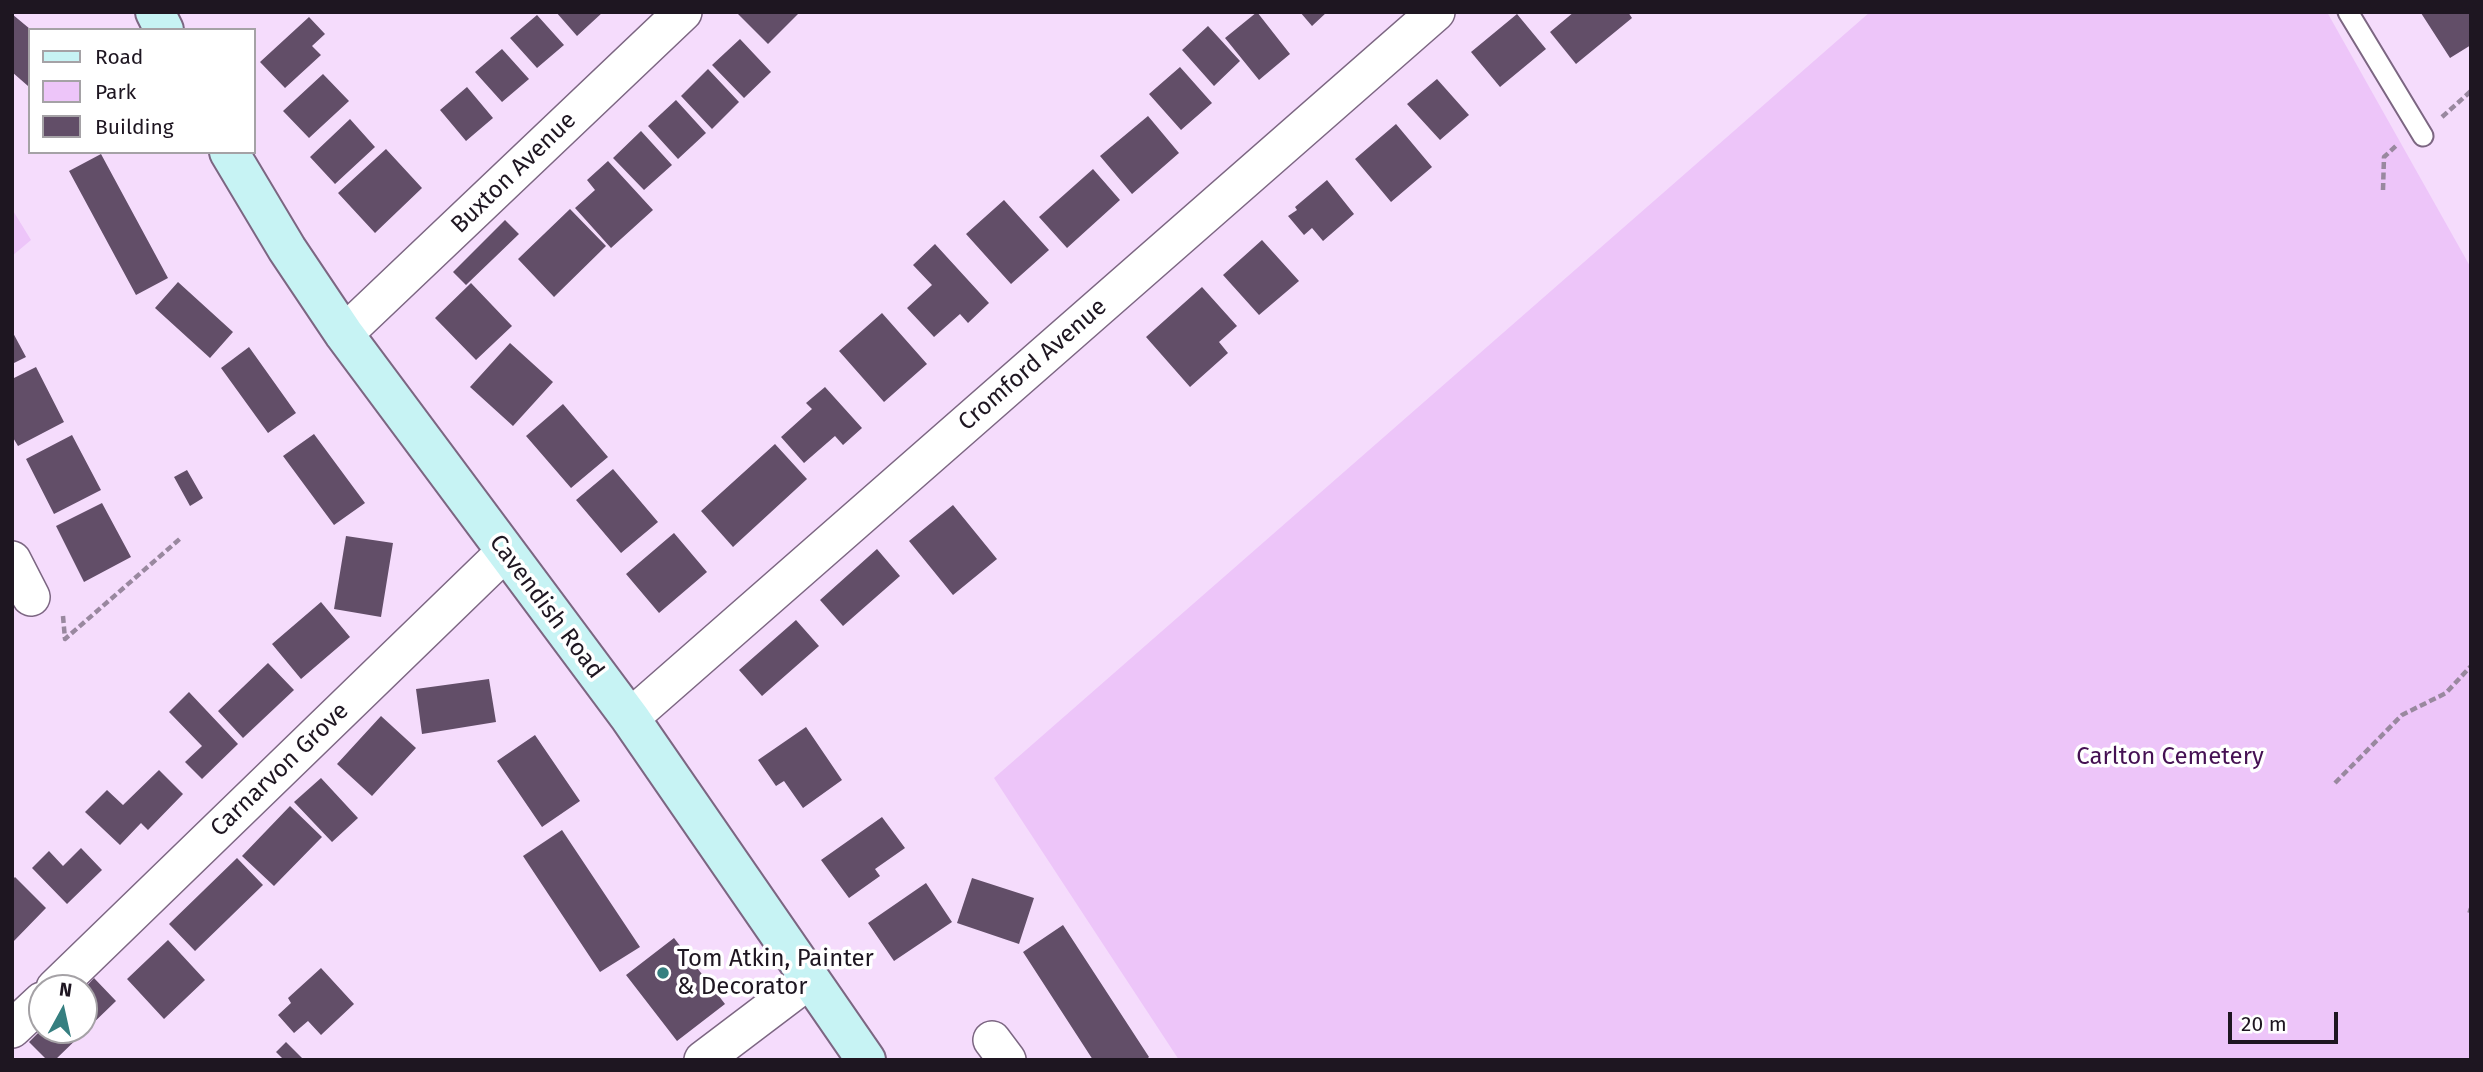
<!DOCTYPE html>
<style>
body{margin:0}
#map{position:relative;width:2483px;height:1072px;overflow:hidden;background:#f5dcfc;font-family:"Fira Sans",sans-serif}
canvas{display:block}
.frame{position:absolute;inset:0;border:14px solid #1e1621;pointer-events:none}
.legend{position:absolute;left:28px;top:28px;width:228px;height:126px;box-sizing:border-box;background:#fff;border:2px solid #a5a2a6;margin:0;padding:9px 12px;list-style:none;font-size:21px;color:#1e1621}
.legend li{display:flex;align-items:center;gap:14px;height:35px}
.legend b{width:35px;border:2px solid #a5a2a6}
.north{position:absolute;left:28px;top:974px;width:70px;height:70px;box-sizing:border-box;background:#fff;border:2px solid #a5a2a6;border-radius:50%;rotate:8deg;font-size:19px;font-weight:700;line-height:28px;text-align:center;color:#1e1621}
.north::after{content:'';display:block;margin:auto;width:24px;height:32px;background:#367f80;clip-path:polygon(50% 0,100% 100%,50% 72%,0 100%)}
.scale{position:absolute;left:2228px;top:1012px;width:110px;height:32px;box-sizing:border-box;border:4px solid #1e1621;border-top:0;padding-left:9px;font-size:21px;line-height:24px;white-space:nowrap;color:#1e1621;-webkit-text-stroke:5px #fff;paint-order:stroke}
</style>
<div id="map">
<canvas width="2483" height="1072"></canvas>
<div class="frame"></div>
<ul class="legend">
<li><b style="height:9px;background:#c7f3f4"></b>Road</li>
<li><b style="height:19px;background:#edc5f9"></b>Park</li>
<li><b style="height:19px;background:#624e68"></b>Building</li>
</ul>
<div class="north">N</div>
<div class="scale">20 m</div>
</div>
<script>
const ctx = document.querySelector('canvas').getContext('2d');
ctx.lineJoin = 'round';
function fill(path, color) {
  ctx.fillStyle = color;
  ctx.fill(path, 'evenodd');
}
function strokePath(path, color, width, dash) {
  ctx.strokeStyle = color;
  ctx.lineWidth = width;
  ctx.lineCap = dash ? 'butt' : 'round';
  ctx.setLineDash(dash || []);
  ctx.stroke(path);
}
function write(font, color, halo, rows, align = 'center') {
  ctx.font = font + ' "Fira Sans",sans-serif';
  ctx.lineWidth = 7;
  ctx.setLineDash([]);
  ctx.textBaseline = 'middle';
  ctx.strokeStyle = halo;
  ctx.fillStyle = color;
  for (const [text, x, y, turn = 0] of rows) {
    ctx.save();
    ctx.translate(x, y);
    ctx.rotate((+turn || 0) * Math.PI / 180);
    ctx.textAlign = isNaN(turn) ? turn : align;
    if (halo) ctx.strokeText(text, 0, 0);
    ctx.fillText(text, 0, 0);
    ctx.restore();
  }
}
fill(new Path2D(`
 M 1870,12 L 2327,12 L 2471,268 L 2471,1060 L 1179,1060 L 994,778 Z
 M 12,209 L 31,240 L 12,256 Z`), '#edc5f9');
fill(new Path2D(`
 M 556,12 L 603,12 L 577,36 Z
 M 740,12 L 800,12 L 768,44 L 738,14 Z
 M 1257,12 L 1290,54 L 1259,80 L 1225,38 Z
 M 1300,12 L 1327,12 L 1312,26 Z
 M 1574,12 L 1628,12 L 1632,18 L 1576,64 L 1550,32 Z
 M 2422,12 L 2471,12 L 2471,45 L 2450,58 L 2421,13 Z
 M 12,14 L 30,29 L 30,84 L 28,86 L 12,72 Z
 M 1517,14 L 1546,49 L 1500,87 L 1471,52 Z
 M 537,15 L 564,45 L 537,68 L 510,38 Z
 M 309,17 L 325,34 L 312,46 L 321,55 L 285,88 L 260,62 Z
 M 1208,26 L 1240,61 L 1214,86 L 1182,50 Z
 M 740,39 L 771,72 L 744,98 L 712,65 Z
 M 502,49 L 529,79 L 502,102 L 475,72 Z
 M 1180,67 L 1212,103 L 1181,130 L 1149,94 Z
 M 708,69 L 739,102 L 712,129 L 681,96 Z
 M 323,74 L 349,101 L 309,138 L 283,111 Z
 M 1437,79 L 1469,115 L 1440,140 L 1407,104 Z
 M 467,87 L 493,118 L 466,141 L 440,110 Z
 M 676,100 L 706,133 L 678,159 L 648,126 Z
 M 1148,116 L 1179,153 L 1132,194 L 1100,156 Z
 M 350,119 L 375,147 L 335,184 L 310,157 Z
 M 1396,124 L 1432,167 L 1391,202 L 1355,159 Z
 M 641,131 L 672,165 L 644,190 L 613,158 Z
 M 386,149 L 422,188 L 375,233 L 338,193 Z
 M 101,154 L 168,278 L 136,295 L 69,171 Z
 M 608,161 L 653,210 L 611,248 L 575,208 L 595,190 L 587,180 Z
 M 1093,169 L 1120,200 L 1067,248 L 1039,217 Z
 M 1327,180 L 1354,214 L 1323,241 L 1312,228 L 1304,235 L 1288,216 L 1297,210 L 1295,207 Z
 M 1004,200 L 1049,250 L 1011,284 L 966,234 Z
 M 570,209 L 606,246 L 554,297 L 518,259 Z
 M 505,220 L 519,234 L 466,285 L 453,272 Z
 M 1262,240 L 1299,281 L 1259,315 L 1223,275 Z
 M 935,244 L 989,303 L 968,323 L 960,314 L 934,337 L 907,308 L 932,285 L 913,265 Z
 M 178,282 L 233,332 L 210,358 L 155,308 Z
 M 471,283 L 512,326 L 476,360 L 435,318 Z
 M 1202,287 L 1237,326 L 1219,342 L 1228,353 L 1190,387 L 1146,337 Z
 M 882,313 L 927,364 L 884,402 L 839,351 Z
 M 12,331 L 26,357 L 12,364 Z
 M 510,343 L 553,382 L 513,426 L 470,387 Z
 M 249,347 L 296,413 L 268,433 L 221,368 Z
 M 36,367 L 64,422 L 18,446 L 12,436 L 12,379 Z
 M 825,387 L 862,428 L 843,445 L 835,436 L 804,463 L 781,437 L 812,409 L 806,403 Z
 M 563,404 L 608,457 L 571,488 L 526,436 Z
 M 314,434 L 365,503 L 334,525 L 283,456 Z
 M 72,435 L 101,490 L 54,514 L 26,459 Z
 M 775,444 L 807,479 L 733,547 L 701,511 Z
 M 613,469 L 658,522 L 621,553 L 576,500 Z
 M 187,470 L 203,498 L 190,506 L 174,477 Z
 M 102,503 L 131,557 L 84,582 L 56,526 Z
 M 953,505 L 997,559 L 953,595 L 909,541 Z
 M 674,533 L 707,572 L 659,613 L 626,574 Z
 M 346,536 L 393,543 L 381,617 L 334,609 Z
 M 877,549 L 900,576 L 843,626 L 820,600 Z
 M 321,602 L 350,637 L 301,679 L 272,644 Z
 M 796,620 L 819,646 L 762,696 L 739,670 Z
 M 268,663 L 294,690 L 243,738 L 218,711 Z
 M 489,679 L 496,722 L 422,734 L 416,689 Z
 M 189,692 L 238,744 L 202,779 L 185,762 L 202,746 L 169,712 Z
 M 381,716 L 416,748 L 372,796 L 337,764 Z
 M 806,727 L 842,780 L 803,808 L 784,781 L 776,786 L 758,760 Z
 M 535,735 L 580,801 L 542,827 L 497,761 Z
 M 159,770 L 183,794 L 148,830 L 141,823 L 120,845 L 85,812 L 107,790 L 123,805 Z
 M 321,778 L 358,818 L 332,842 L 294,802 Z
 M 290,806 L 322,837 L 274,886 L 242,856 Z
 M 882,817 L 905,848 L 875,869 L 880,876 L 849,898 L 821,860 Z
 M 562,830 L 640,947 L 600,972 L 523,856 Z
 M 81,848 L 102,870 L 67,904 L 32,868 L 49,851 L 63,866 Z
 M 237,858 L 263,885 L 195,951 L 169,924 Z
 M 15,877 L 46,908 L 12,943 L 12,880 Z
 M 972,878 L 1034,898 L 1019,944 L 957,923 Z
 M 926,883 L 952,922 L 894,961 L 868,923 Z
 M 1063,925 L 1149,1057 L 1146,1060 L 1093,1060 L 1023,952 Z
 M 674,938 L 725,1004 L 677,1041 L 626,975 Z
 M 168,940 L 205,980 L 164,1019 L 127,979 Z
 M 321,968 L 354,1004 L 321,1035 L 308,1021 L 294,1033 L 278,1015 L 291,1003 L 288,998 Z
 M 94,978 L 116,1001 L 55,1060 L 47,1060 L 29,1042 L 41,1030 L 84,1030 L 84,989 Z
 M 286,1042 L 304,1060 L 284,1060 L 276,1052 Z`), '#624e68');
const lane = new Path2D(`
 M 2348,12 L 2423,136`);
const street = new Path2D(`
 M 344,334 L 683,12
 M 12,560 L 31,597
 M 630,718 L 1436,12
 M 55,988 L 505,552
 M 12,1029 L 42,1001
 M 992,1040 L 1007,1060
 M 703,1060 L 810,979`);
const secondary = new Path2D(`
 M 155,12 L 164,30
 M 229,152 L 287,249 L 344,334 L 630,718 L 866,1060`);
strokePath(lane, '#7c6682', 23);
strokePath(street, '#7c6682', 40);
strokePath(secondary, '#7c6682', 42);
strokePath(new Path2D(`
 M 2442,117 L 2471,91
 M 2383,190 L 2384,157 L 2397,145
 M 63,616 L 65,639 L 182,537
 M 2335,783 L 2402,715 L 2446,693 L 2471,666
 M 2468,910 L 2471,911`), '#99889f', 4.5, [7, 3.5]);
strokePath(lane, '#fff', 19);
strokePath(street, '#fff', 37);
strokePath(secondary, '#c7f3f4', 38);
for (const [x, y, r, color] of [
 [663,973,7,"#367f80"]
]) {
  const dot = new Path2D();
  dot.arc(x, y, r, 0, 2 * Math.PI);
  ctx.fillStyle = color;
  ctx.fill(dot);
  strokePath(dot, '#fff', 2.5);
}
write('24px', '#1e1621', '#fff', [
 ["Buxton Avenue",514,173,-44],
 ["Cromford Avenue",1033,365,-41],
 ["Cavendish Road",546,607,53],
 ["Carnarvon Grove",280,770,-44]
]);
write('24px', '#451153', '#fff', [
 ["Carlton Cemetery",2170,757]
]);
write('24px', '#1e1621', '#fff', [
 ["Tom Atkin, Painter",677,959],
 ["& Decorator",677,987]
], 'left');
</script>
